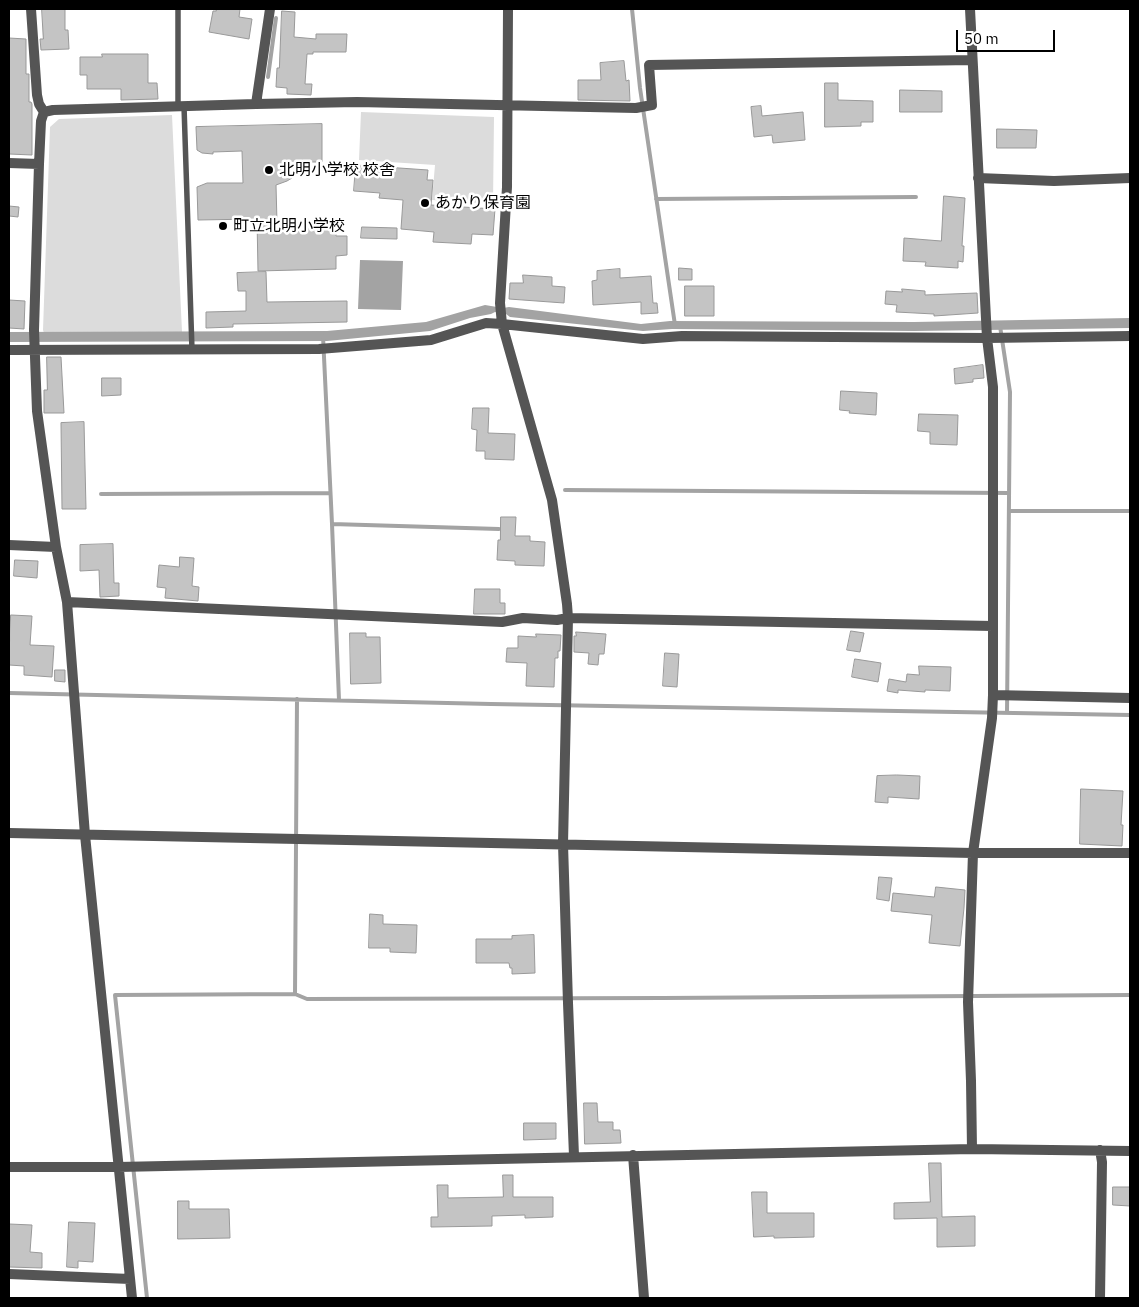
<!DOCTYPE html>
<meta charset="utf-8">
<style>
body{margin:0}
#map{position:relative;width:1139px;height:1307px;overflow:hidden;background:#fff;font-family:"IBM Plex Sans",sans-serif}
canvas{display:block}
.frame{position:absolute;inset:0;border:10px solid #000;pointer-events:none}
.scale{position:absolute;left:956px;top:30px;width:99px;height:22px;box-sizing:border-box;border:2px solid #000;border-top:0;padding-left:6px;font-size:15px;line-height:18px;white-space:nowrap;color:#000;-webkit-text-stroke:4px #fff;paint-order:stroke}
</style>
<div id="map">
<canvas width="1139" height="1307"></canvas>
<div class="frame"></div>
<div class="scale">50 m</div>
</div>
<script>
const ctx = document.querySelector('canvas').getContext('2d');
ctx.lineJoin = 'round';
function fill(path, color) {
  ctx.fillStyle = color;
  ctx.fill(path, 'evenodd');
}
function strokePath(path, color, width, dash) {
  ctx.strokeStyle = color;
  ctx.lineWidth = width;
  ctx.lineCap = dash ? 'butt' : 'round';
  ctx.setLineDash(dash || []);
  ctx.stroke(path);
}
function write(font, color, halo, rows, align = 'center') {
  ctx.font = font + ' "IBM Plex Sans","Noto Sans JP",sans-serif';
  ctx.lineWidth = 5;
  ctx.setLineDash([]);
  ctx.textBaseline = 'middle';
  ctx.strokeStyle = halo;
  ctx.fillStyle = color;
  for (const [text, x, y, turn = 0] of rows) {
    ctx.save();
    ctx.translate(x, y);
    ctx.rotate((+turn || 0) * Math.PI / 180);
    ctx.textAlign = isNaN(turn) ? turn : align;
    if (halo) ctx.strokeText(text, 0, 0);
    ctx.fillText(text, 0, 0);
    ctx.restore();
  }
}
fill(new Path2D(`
 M 361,112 L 494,117 L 493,204 L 432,200 L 435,165 L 359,160 Z
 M 172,115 L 182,332 L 44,333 L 43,330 L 50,127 L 59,119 Z`), '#dcdcdc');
fill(new Path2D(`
 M 360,260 L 403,261 L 401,310 L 358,309 Z
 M 485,305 L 503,308 L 509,307 L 641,324 L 670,321 L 914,322 L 1130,318 L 1130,328 L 914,331 L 672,329 L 643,331 L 510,317 L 506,314 L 495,312 L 491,314 L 470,318 L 430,331 L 327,341 L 9,342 L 9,332 L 327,331 L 426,322 Z`), '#a3a3a3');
strokePath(new Path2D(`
 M 632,9 L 640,88 L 675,325
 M 268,77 L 276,18
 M 656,199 L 916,197
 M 1000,326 L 1010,392 L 1007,713
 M 323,336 L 332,524 L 339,700
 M 565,490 L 1009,493
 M 101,494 L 330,493
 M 1009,511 L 1130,511
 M 332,524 L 499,529
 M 9,693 L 491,704 L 1130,715
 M 295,994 L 307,999 L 663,998 L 1130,995
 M 147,1298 L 115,995 L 295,994 L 297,699`), '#a3a3a3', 4);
const building = new Path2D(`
 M 42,9 L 65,9 L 65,30 L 68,30 L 69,49 L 41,50 L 40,39 L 43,39 Z
 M 216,9 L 240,9 L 239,17 L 252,19 L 249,39 L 209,32 L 213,11 L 216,11 Z
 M 282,11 L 295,12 L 294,37 L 316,39 L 316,34 L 347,34 L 346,52 L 313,52 L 313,54 L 307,54 L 305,84 L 312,84 L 311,95 L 287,94 L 287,88 L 276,87 L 277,68 L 279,68 Z
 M 9,38 L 26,39 L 26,74 L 29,74 L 29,102 L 31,102 L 32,104 L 32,155 L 9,154 Z
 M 102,54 L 148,54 L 148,83 L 157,83 L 158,99 L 121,100 L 121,89 L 87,89 L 87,75 L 80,75 L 80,57 L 102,57 Z
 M 624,61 L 626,81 L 629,80 L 630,101 L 578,100 L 578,80 L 601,80 L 600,63 Z
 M 825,83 L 838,83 L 838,100 L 873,101 L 873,122 L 861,122 L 861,126 L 825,127 Z
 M 900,90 L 942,91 L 942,112 L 900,112 Z
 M 761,106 L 762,116 L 803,112 L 805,140 L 773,143 L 772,135 L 754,137 L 751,107 Z
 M 322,124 L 322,162 L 299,162 L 295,173 L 292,178 L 287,181 L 276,185 L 277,223 L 335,222 L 336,236 L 347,236 L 347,255 L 336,256 L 336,269 L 258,271 L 257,219 L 198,220 L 197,187 L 207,183 L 243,183 L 242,151 L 213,152 L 213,154 L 202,153 L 197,150 L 196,127 Z
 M 997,129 L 1037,130 L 1036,148 L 997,148 Z
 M 356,165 L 428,170 L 427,180 L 433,180 L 431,205 L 495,209 L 493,235 L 472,234 L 471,244 L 433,242 L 434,232 L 401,229 L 403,200 L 379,198 L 380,193 L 354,191 Z
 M 944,196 L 965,198 L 962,246 L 964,246 L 963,262 L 958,261 L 958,268 L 925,266 L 926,262 L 903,261 L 904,238 L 941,241 Z
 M 9,206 L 19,207 L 18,217 L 9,216 Z
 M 362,227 L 397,228 L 397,239 L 361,238 Z
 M 679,268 L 692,269 L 692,280 L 679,280 Z
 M 620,269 L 620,278 L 651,276 L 653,303 L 657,303 L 658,313 L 641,314 L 641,302 L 593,305 L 592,281 L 597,280 L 597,271 Z
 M 266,272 L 267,302 L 347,301 L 347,322 L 233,324 L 233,327 L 206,328 L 206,312 L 246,311 L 246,291 L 238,291 L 237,273 Z
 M 523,275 L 552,277 L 552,286 L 565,287 L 564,303 L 509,299 L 510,283 L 523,283 Z
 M 685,286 L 714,286 L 714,316 L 685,316 Z
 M 902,289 L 925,291 L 925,295 L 977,293 L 978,313 L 934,316 L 934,314 L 896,312 L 897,305 L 885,304 L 886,291 L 902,292 Z
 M 9,300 L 25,301 L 24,329 L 9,328 Z
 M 47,357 L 61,357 L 64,413 L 44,413 L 44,390 L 47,390 Z
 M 983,365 L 984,378 L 973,379 L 973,382 L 955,384 L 954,369 Z
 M 102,378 L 121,378 L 121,395 L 102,396 Z
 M 841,391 L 877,393 L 876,415 L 849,413 L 850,411 L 840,410 Z
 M 473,408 L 489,408 L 488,433 L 515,434 L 514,460 L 485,459 L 485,451 L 476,451 L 477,430 L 472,429 Z
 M 919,414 L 958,415 L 957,445 L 930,444 L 930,432 L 918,431 Z
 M 84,422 L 86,509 L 62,509 L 61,423 Z
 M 501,517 L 516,517 L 515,536 L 530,536 L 530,541 L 545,542 L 544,566 L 515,565 L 515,561 L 497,560 L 498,540 L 500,540 Z
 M 113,544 L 114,583 L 119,583 L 119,596 L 100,597 L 99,570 L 80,571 L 80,545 Z
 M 180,557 L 194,558 L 192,586 L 199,587 L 198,601 L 165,598 L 166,588 L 157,587 L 159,565 L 179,567 Z
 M 15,560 L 38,561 L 37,578 L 14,576 Z
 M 475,589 L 500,589 L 500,603 L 505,603 L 505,614 L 474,614 Z
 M 11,615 L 32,616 L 30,645 L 54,646 L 52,677 L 24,675 L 24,666 L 9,665 Z
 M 851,631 L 864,633 L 860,652 L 847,650 Z
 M 576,632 L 606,634 L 604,654 L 599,654 L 598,665 L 588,664 L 589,653 L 574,652 L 574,636 L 576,636 Z
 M 350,633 L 366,633 L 366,637 L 380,637 L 381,683 L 351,684 Z
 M 536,634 L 561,635 L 560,651 L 558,651 L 558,658 L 555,658 L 554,687 L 526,686 L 527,663 L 506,662 L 507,648 L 518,648 L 518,636 L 536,637 Z
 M 665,653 L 679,654 L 677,687 L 663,686 Z
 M 855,659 L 881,663 L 878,682 L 852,677 Z
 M 919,666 L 951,667 L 950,691 L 925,690 L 925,692 L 898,690 L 898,693 L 887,691 L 889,679 L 906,682 L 907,674 L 919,675 Z
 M 55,670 L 65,670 L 65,682 L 55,681 Z
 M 897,775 L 920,776 L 919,799 L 888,797 L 888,803 L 875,802 L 877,776 Z
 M 1081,789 L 1123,791 L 1121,825 L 1123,825 L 1122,846 L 1080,844 Z
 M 879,877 L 892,878 L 889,901 L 877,899 Z
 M 936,887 L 965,890 L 964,908 L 960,946 L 929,943 L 932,915 L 891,911 L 893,893 L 934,897 Z
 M 370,914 L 383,915 L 383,924 L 417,925 L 416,953 L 390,952 L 390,948 L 369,948 Z
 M 534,935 L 535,973 L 512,974 L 512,968 L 510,968 L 509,963 L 476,963 L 476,939 L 512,939 L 512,936 Z
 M 584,1103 L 597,1103 L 598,1122 L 613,1122 L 613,1130 L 620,1130 L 621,1143 L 585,1144 Z
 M 524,1123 L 556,1123 L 556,1139 L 524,1140 Z
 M 929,1163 L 941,1163 L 942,1217 L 975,1216 L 975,1246 L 937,1247 L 937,1218 L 894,1219 L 894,1203 L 930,1202 Z
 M 503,1175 L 513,1175 L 513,1197 L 553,1197 L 553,1217 L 525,1218 L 525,1215 L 492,1216 L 492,1226 L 431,1227 L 431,1217 L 438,1217 L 437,1185 L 448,1185 L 448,1198 L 503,1197 Z
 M 1113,1187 L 1130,1187 L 1130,1206 L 1113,1205 Z
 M 752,1192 L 767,1192 L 767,1213 L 814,1213 L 814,1237 L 774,1238 L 774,1236 L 754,1237 Z
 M 178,1201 L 189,1201 L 189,1209 L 229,1209 L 230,1238 L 178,1239 Z
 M 69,1222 L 95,1223 L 93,1262 L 78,1261 L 78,1268 L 67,1267 Z
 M 9,1224 L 32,1225 L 30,1252 L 42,1253 L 42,1268 L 9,1267 Z`);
fill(building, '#c4c4c4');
strokePath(building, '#999', 1);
strokePath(new Path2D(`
 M 178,106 L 178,9
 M 184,106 L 192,350`), '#555', 5.5);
strokePath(new Path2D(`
 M 31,9 L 37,95 L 39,104 L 44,112 L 41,121 L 39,164 L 34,330 L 37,411 L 56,547 L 67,602 L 85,835 L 132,1298
 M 508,9 L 507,187 L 500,303 L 502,324 L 552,500 L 567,604 L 568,618 L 563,844 L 568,1003 L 574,1156
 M 970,9 L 987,338 L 993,387 L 993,695 L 992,718 L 973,853 L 968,1002 L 971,1081 L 972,1149
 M 256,104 L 270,9
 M 44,112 L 53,110 L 256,104 L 357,102 L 636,108 L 652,105 L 649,65 L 972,60
 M 9,163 L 39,164
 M 978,178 L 1054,181 L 1130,178
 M 9,350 L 319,349 L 431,340 L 486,323 L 502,324 L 643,339 L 682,336 L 987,338 L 1130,336
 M 9,545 L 56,547
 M 67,602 L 502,622 L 523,618 L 557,620 L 568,618 L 993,626
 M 993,695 L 1130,698
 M 9,833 L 973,853 L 1130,853
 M 633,1155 L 644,1298
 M 9,1167 L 118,1167 L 972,1149 L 1130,1151
 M 9,1274 L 130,1279
 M 1100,1298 L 1102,1162 L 1100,1150`), '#555', 10);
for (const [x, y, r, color] of [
 [269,170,5,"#000"],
 [425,203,5,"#000"],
 [223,226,5,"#000"]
]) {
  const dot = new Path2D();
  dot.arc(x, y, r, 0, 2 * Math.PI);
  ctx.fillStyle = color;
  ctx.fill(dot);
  strokePath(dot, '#fff', 2);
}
write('16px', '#000', '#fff', [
 ["北明小学校 校舎",279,170],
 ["あかり保育園",435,203],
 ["町立北明小学校",233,226]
], 'left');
</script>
